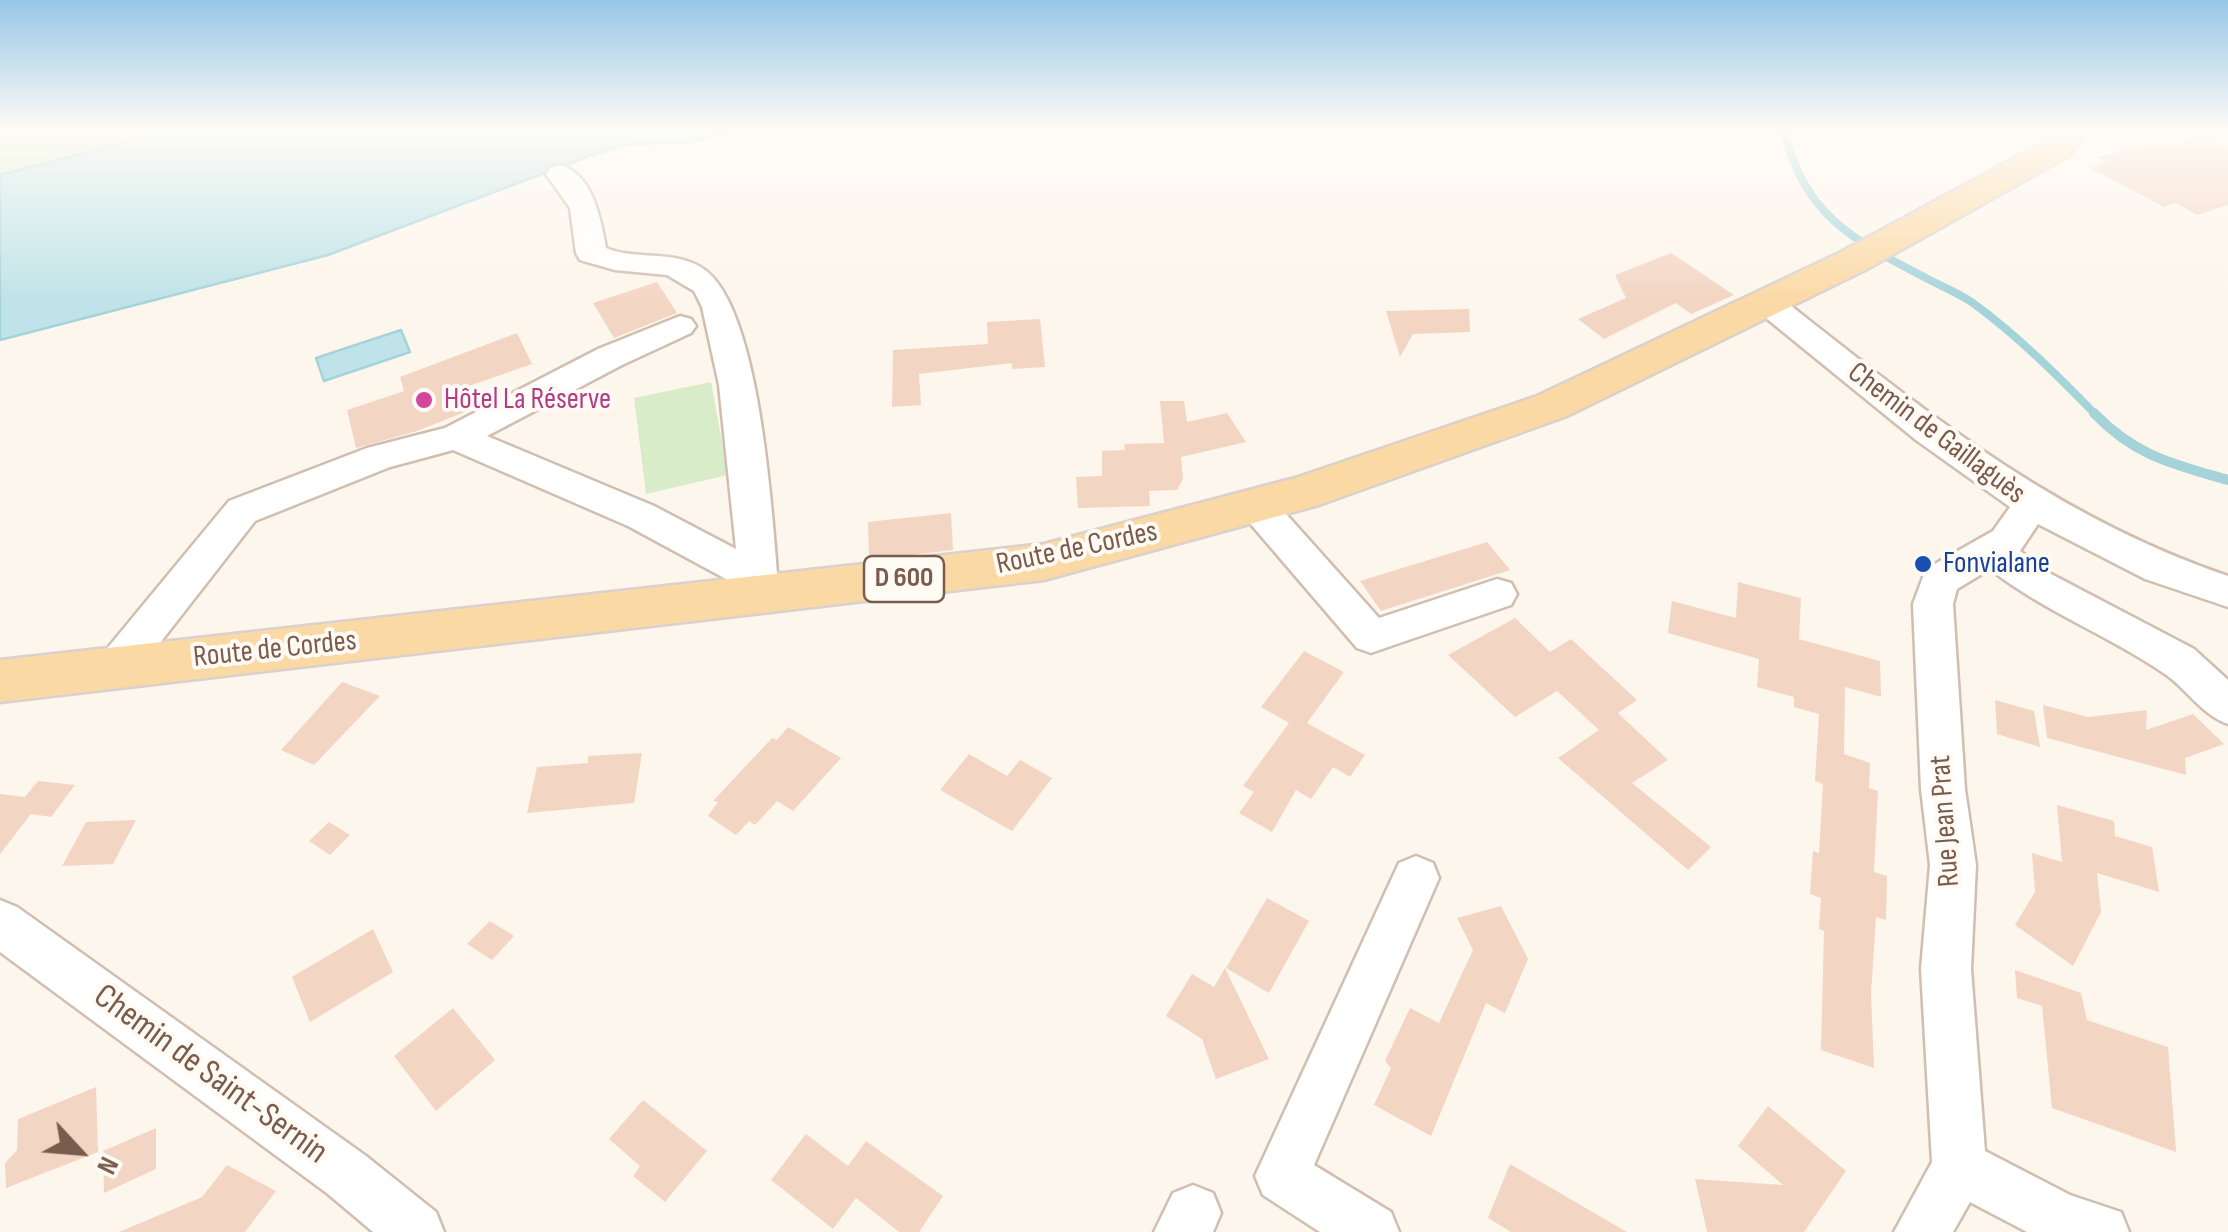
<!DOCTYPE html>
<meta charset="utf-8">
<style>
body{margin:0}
#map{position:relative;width:2228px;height:1232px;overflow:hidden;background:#fdf6ec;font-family:"Sofia Sans Condensed",sans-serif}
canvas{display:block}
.north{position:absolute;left:30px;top:1102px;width:100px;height:100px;-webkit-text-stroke:8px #fffaf3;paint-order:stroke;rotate:116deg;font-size:28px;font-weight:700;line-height:40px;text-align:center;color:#7a5c4d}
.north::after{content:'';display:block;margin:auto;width:35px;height:45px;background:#7a5c4d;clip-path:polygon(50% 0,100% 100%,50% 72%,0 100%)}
</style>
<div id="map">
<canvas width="2228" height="1232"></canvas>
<div class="north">N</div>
</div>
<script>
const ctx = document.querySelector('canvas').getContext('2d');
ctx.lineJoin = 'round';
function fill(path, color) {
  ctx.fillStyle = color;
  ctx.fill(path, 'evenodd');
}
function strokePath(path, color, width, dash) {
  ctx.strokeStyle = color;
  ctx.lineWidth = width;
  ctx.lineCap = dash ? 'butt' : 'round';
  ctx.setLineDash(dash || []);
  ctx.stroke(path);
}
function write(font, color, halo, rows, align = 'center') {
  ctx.font = font + ' "Sofia Sans Condensed",sans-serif';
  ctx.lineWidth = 8;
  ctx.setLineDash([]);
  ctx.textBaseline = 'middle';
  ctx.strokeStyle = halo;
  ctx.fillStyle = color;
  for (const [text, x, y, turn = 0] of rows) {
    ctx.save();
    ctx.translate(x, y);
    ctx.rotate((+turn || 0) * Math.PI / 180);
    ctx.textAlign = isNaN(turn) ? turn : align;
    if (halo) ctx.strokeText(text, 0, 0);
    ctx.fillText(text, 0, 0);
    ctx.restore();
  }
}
fill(new Path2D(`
 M 0,131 L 168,131 L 0,175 Z
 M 711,382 L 728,475 L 646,494 L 634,398 Z`), '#d8ecc9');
const water = new Path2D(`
 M 168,131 L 729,131 L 688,143 L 630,144 L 592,155 L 328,255 L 0,340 L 0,175 Z
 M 401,330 L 410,352 L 324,381 L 316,358 Z`);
fill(water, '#bfe3e8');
strokePath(water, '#a5d3da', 2.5);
strokePath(new Path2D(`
 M 1784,131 C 1805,216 1853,240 1926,278 C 1941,286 1959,293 1973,303 C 2018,336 2058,376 2097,416`), '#a5d3da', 8);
strokePath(new Path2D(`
 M 2094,413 C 2135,456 2173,464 2228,480`), '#a5d3da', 10);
fill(new Path2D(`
 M 2203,135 L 2228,149 L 2228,205 L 2197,215 L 2176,203 L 2164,207 L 2090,168 L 2107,162 L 2097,157 L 2165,141 L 2168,147 Z
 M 1671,253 L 1734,295 L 1691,314 L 1676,303 L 1604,339 L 1578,319 L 1626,298 L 1615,275 Z
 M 657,282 L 677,313 L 614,338 L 593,303 Z
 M 1469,309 L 1470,332 L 1413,334 L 1400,357 L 1386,311 Z
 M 1040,319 L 1045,367 L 1012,369 L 1012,363 L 919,374 L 921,405 L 892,407 L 893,350 L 988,344 L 987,322 Z
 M 517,333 L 532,364 L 466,387 L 475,408 L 417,431 L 356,448 L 347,410 L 404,391 L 400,377 Z
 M 1160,401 L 1184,401 L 1187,422 L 1227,413 L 1246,442 L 1181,457 L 1183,479 L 1177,490 L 1149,491 L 1150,506 L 1078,508 L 1076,477 L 1102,476 L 1102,451 L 1125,450 L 1124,444 L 1164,443 Z
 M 951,513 L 953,550 L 869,560 L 868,522 Z
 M 1487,542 L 1510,570 L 1381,611 L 1360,581 Z
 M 1738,582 L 1801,598 L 1799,639 L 1880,661 L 1881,697 L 1845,687 L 1844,754 L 1870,763 L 1869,788 L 1878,791 L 1874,872 L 1887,876 L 1886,920 L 1876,917 L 1871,994 L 1874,1068 L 1821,1050 L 1824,931 L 1819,929 L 1821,898 L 1810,894 L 1813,851 L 1819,853 L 1823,784 L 1815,781 L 1819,714 L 1794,707 L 1794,697 L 1757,687 L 1759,659 L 1668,633 L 1672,601 L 1736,618 Z
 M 1515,618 L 1550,652 L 1571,639 L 1637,700 L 1618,713 L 1668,760 L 1632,783 L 1711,847 L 1688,870 L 1558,758 L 1599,730 L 1557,691 L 1515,717 L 1448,655 Z
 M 1304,651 L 1344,672 L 1307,723 L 1365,755 L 1350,777 L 1333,767 L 1311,799 L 1296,790 L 1272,832 L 1239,813 L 1254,792 L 1243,786 L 1289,723 L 1261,707 Z
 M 342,682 L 380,696 L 314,765 L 281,750 Z
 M 1995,700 L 2034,711 L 2040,747 L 1997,734 Z
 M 2043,705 L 2088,717 L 2147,710 L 2146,730 L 2193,714 L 2224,744 L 2185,758 L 2186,775 L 2047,738 Z
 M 788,727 L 841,758 L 793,811 L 777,801 L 755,825 L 749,821 L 736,835 L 708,816 L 718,802 L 713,801 L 772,738 L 777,740 Z
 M 642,753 L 634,803 L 527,813 L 537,767 L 588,763 L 588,756 Z
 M 969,754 L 1007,776 L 1020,760 L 1052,778 L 1012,831 L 940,790 Z
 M 38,781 L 75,785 L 51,817 L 31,814 L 0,854 L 0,794 L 25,797 Z
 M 2057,805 L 2114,821 L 2115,836 L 2152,847 L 2159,892 L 2097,873 L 2101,912 L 2073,966 L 2015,925 L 2035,892 L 2032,853 L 2062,862 Z
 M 136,820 L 113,864 L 62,866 L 86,822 Z
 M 329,822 L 350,835 L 330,855 L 309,841 Z
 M 1267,898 L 1309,921 L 1269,993 L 1226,968 Z
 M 1501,906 L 1528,959 L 1505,1013 L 1486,1003 L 1431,1136 L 1374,1105 L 1391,1068 L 1385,1061 L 1410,1008 L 1439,1023 L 1473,950 L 1457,918 Z
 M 490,921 L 514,936 L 492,960 L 467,944 Z
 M 373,929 L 393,972 L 310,1022 L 292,977 Z
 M 1225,968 L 1269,1059 L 1216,1079 L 1202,1039 L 1166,1016 L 1192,974 L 1214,987 Z
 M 2015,970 L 2081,993 L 2087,1020 L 2168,1047 L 2176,1152 L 2052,1108 L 2042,1006 L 2017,998 Z
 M 453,1008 L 495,1060 L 436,1111 L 394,1056 Z
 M 96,1087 L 98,1152 L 6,1188 L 5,1163 L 17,1150 L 18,1119 Z
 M 643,1100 L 707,1151 L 665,1202 L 633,1176 L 640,1166 L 609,1139 Z
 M 1768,1106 L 1846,1171 L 1804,1232 L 1707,1232 L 1695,1179 L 1783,1185 L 1738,1146 Z
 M 156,1128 L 156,1169 L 104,1193 L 103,1151 Z
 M 806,1134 L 848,1166 L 866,1141 L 943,1196 L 919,1232 L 899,1232 L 856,1198 L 833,1229 L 771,1180 Z
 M 1510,1164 L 1627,1232 L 1511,1232 L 1488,1218 Z
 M 227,1165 L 276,1191 L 245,1232 L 119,1232 L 202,1197 Z`), '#f3d5c3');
const minor = new Path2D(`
 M 560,165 C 593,174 601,220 606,248 C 637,261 672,249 702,268 C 762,305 773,527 779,597 L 773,608 L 759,612 L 745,608 L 739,586 L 628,526 L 453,450 L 390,467 L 255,521 L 131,680 L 116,685 L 101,680 L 95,668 L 101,656 L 229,501 L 367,448 L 445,428 L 598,349 L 680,316 L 691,319 L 696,326 L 691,333 L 622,365 L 487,436 L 654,506 L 736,549 L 719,385 L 702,307 L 694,291 L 667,275 L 615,270 L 580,260 L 576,253 L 570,208 L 546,174 L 550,168 Z
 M 1766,292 L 1777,295 C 1924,410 2049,515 2228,576 L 2228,607 L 2145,579 L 2038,524 L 2020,551 L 2051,574 L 2194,649 L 2228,680 L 2228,724 C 2200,714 2186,687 2162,672 C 2106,634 2043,611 1990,569 L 1957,589 L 1953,604 L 1965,789 L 1976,865 L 1971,969 L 1985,1151 L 2070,1195 L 2121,1212 L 2129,1232 L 2027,1232 L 1970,1202 L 1953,1232 L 1894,1232 L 1932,1162 L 1921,969 L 1930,865 L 1921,789 L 1913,604 L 1926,569 L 1993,531 L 2010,507 L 1916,440 L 1755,309 L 1750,302 L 1755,295 Z
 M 1256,491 L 1269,495 L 1379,618 L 1497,579 L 1511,583 L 1517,594 L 1511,605 L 1385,648 L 1371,653 L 1357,648 L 1243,515 L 1237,505 L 1243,495 Z
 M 1416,856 L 1433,863 L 1439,878 L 1314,1165 L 1391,1212 L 1399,1232 L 1320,1232 L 1263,1195 L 1255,1176 L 1399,863 Z
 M 0,900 L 17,907 L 366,1156 L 436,1212 L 444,1232 L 373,1232 L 328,1194 L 0,952 Z
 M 1193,1185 L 1213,1193 L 1221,1213 L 1213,1232 L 1154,1232 L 1173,1193 Z`);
const major = new Path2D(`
 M 2054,131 L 2088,131 L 2070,155 L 1867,269 L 1567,416 L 1319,505 L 1044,580 L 0,702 L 0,660 L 1044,544 L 1295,478 L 1537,396 L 1839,253 L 2046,141 Z`);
strokePath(minor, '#d1beb0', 5);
strokePath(major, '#dad1cd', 5);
fill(minor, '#fff');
fill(major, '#fbd9a5');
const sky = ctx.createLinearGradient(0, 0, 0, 303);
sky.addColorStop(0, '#97c7e8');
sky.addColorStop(0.43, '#fefbf6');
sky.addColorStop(1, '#fefbf600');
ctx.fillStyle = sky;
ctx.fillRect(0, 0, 2228, 303);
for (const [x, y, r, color] of [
 [424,400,10,"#d1479c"],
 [1923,564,10,"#1a4fb4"]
]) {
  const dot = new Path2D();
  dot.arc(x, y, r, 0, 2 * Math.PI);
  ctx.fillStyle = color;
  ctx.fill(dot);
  strokePath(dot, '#fffaf3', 4);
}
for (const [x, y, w] of [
 [904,579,80]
]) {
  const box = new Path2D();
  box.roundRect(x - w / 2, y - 23, w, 46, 8);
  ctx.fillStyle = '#fffaf3';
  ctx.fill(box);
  strokePath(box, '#7a5c4d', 2.5);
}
write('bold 28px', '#7a5c4d', null, [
 ["D 600",904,579]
]);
write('30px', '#b23c85', '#fffaf3', [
 ["Hôtel La Réserve",444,400]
], 'left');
write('30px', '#7a5c4d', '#fffaf3', [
 ["Chemin de Gaillaguès",1936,434,37],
 ["Route de Cordes",1077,549,-12],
 ["Route de Cordes",275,650,-6],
 ["Rue Jean Prat",1946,821,-94]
]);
write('30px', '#164399', '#fffaf3', [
 ["Fonvialane",1943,564]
], 'left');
write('35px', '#7a5c4d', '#fffaf3', [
 ["Chemin de Saint-Sernin",210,1075,36]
]);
</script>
